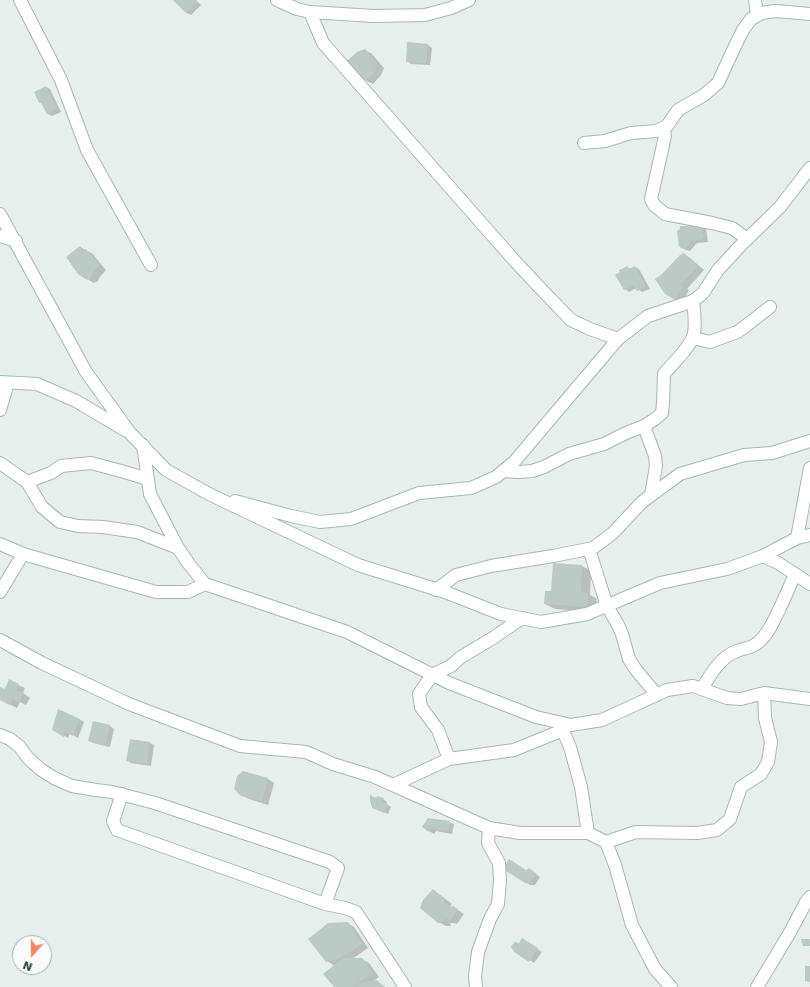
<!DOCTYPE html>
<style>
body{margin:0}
#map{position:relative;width:810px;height:987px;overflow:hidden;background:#e6efeb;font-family:"DejaVu Sans",sans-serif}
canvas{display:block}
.north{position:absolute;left:12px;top:935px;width:40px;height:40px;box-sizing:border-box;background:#f7fbf9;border:1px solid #a3b1ad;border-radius:50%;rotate:201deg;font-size:11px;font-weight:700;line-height:16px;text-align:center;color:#24423a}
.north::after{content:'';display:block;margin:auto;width:14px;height:18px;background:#f4845f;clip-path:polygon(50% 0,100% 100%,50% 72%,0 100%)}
</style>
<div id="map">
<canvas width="810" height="987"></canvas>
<div class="north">N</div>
</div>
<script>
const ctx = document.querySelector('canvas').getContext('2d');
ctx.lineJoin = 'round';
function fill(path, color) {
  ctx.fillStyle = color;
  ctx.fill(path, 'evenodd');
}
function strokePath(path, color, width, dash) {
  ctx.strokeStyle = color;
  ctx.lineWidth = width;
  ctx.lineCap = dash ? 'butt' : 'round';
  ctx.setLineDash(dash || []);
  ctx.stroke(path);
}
fill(new Path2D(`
 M 174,0 L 196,0 L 201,5 L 191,15 L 187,13 Z
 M 428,45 L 432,48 L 430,65 L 411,64 L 407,61 Z
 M 365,50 L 372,54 L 384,68 L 381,75 L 373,84 L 361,78 Z
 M 46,87 L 50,89 L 61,112 L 52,116 L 48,114 L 43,104 Z
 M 695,227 L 701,227 L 706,229 L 708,242 L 697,243 L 690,251 L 686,250 L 682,248 Z
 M 80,247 L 93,254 L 99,262 L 106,270 L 99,278 L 98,281 L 94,283 L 87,279 Z
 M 684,254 L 690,258 L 704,270 L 687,289 L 689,290 L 683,303 L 666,293 L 662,276 Z
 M 635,267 L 639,269 L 650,289 L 642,292 L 636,288 L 629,292 L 625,289 L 628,268 L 630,269 Z
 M 554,564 L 582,566 L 591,571 L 590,595 L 597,599 L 596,612 L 555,609 L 545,604 L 552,592 Z
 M 18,685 L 25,688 L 23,693 L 30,698 L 26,705 L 20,702 L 17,708 L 0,700 L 0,688 L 5,690 Z
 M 79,719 L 84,722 L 78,738 L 70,733 L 68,738 L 54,729 Z
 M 93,722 L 110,726 L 114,729 L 110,747 L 93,743 L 89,741 Z
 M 130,740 L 150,743 L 154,745 L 151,766 L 131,763 L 127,760 Z
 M 268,779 L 274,783 L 268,805 L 249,799 L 242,795 Z
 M 377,799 L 383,799 L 387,802 L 386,804 L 391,807 L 388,814 L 378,810 Z
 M 449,822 L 454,824 L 452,834 L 436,831 L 434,834 L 423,827 Z
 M 504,869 L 533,872 L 540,877 L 535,885 L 530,885 Z
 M 433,890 L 439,894 L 452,904 L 450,906 L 452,908 L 453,907 L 464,914 L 457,924 L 454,923 L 450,923 L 451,926 L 446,926 L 439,922 Z
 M 347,923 L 354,927 L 368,948 L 352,959 L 362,959 L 369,963 L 379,977 L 372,982 L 377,981 L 385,987 L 336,987 L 335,966 L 327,961 Z
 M 516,942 L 519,944 L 527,942 L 542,952 L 534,963 L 512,947 Z`), '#0003');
fill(new Path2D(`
 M 173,0 L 195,0 L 197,2 L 186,13 Z
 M 407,42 L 428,44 L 426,63 L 406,62 Z
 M 365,49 L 377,64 L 375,72 L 366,80 L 353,75 L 347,61 L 357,52 Z
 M 46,86 L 57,109 L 47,114 L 41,103 L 39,103 L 34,92 Z
 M 695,224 L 702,226 L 704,239 L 692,241 L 685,249 L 681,248 L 679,246 L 677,231 L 680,229 L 680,226 L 695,226 Z
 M 80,246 L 84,251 L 86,249 L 92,257 L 100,265 L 92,274 L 91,277 L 87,280 L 78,274 L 66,257 Z
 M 684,253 L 698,266 L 679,286 L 683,286 L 675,300 L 665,294 L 655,279 L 661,275 L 680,255 Z
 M 628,266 L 628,269 L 635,266 L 646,286 L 637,291 L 633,286 L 624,290 L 615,275 L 620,272 L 619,270 Z
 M 553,563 L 582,565 L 581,592 L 588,593 L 588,607 L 544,604 L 545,591 L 551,591 Z
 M 9,679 L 19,684 L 16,690 L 24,693 L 19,702 L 13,699 L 10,705 L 0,700 L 0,687 L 5,689 Z
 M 58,709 L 80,719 L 73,736 L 65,732 L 64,737 L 52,730 Z
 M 93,721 L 110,725 L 106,746 L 88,741 Z
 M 130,739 L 150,742 L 147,764 L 126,761 Z
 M 243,771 L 268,778 L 262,801 L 241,796 L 234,789 L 237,776 Z
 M 370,795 L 376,798 L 377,796 L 384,798 L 382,801 L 388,804 L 384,813 L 372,808 L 370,801 Z
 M 428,818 L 450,821 L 448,832 L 431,829 L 429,832 L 422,827 Z
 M 509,859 L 526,870 L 529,868 L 537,874 L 530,883 L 525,883 L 503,869 Z
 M 433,889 L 445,900 L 444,902 L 451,907 L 453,906 L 458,909 L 450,921 L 447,919 L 444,920 L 444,922 L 438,923 L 420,908 L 423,900 Z
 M 348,922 L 362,944 L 339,959 L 326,962 L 308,939 L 328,923 Z
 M 522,938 L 538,948 L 529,962 L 514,952 L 511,947 L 515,941 L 517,946 Z
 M 801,939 L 810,939 L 810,946 L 803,946 Z
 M 343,958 L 362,958 L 373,973 L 353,987 L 334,987 L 323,974 Z
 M 805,966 L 810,966 L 810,982 L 805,981 Z
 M 377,980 L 382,987 L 355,987 L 360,983 Z`), '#bbcac4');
const street = new Path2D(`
 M 20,0 L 61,80 L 87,150 L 151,265
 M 755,0 L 757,15
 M 310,12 L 323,43 L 513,259 L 541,289 L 571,320 L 590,329 L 618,339
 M 663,128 L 665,136 L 651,199 L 654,205 L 665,214 L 712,223 L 732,228 L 747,239
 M 584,143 L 605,141 L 631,133 L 656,131 L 667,126 L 678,110 L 704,95 L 718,83 L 735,46 L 743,30 L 751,19 L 762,13 L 775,11 L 788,12 L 810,14
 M 693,338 L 710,342 L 737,332 L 743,328 L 770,307
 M 0,410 L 8,383
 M 644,426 L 655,456 L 656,466 L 651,495
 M 143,445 L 150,494 L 178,548 L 189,564 L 205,584
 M 0,463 L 27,482 L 42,507 L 60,522 L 78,526 L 103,527 L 137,532 L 178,548
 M 503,471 L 519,472 L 532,471 L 544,467 L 569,454 L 604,444 L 626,433 L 644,426 L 655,419 L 662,413 L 663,403 L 664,374 C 672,364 692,346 694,333 C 696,323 694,311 693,301
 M 27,482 L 51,473 L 61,466 L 91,463 L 121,471 L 148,479
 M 797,538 L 810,468
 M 0,544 L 23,554 L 156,592 L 188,592 L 205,584 L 347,632 L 449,683 L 536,717 L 571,725 L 602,720 L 667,690 L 693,686 L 727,698 L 741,699 L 764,693 L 810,699
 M 589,549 L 607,606 L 618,625 L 622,634 L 629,659 L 636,670 L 657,695
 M 763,556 L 797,538 L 810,535
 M 436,590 L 456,575 L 491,566 L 553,556 L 593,548 L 613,533 L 642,502 L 680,474 L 744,455 L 772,453 L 810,441
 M 0,592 L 23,554
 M 0,640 L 42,663 L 129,704 L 240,746 L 306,752 L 333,764 L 375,777 L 489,828 L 520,833 L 588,833 L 606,842 L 615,865 L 632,925 L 655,969 L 671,987
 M 702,689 C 710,675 720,657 737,651 C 745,648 752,648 759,642 C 769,633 774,620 780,608 C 785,597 790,586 795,574
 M 560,724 L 570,747 L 581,787 L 588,833
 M 0,735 L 10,739 L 20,747 L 28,758 L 40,769 L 54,778 L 72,786 L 96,790 L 112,792 L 155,803 L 330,862 L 338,868 L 325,904
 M 449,759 L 438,730 L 421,707 L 419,694 L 432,675 L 451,666 L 461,657 L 493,638 L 522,618
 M 393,785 L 449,759 L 514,750 L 563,730
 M 122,794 L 113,821 L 117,830 L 325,904 L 345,908 L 356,912 L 405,987
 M 606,842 L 636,832 L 697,833 L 717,830 L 730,819 L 741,787 L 761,774 L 768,762 L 771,742 L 765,718 L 764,693
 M 476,987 L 475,976 L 478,952 L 490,919 L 498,904 L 500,880 L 499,863 L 488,843 L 489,828
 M 757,987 L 789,934 L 806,902 L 810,897`);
const secondary = new Path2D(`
 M 277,0 L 297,9 L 310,12 L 374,16 L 425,15 L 451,8 L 469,0
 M 0,214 L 86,372 L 130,433 L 166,470 L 209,494 L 358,565 L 445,592 L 501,614 L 541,622 L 587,614 L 660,583 L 727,569 L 763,556 L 778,563 L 810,584
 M 0,236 L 16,241
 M 0,382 L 37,384 L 76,401 L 125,430
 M 235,501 L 291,516 L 320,522 L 351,519 L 419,493 L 471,488 L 496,477 L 514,462 L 618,339 L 648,316 L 693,301 L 703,293 L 718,270 L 740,246 L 780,207 L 810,168`);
strokePath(street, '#a8b8b2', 14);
strokePath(secondary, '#a4bbb3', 14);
strokePath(street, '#fff', 12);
strokePath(secondary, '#fff', 12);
</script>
